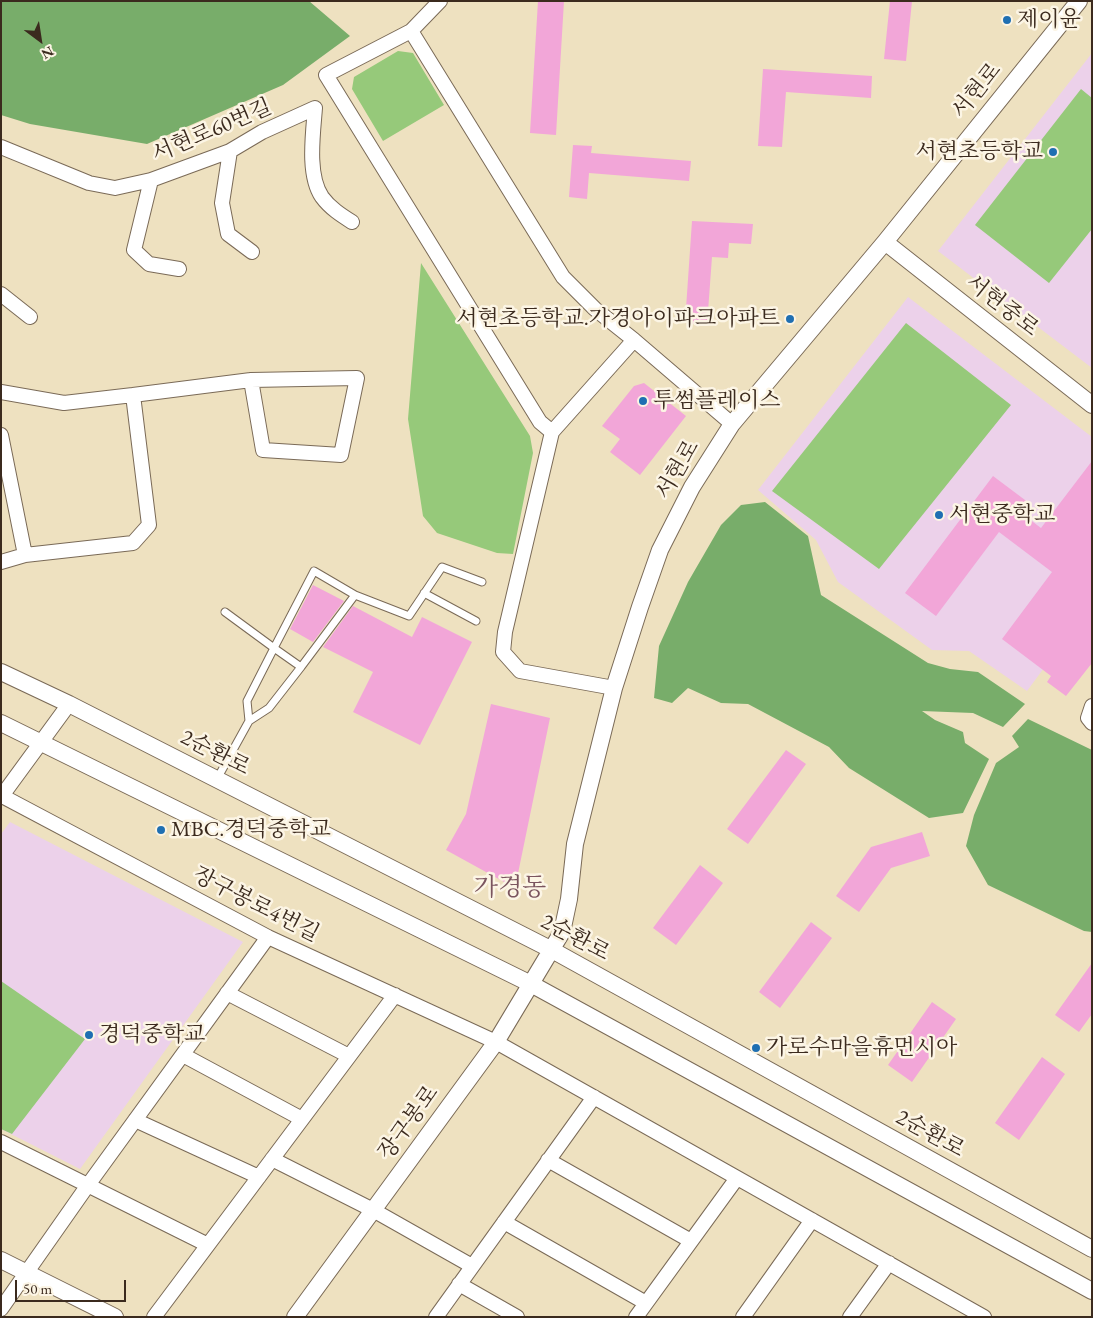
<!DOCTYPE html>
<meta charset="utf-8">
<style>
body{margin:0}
#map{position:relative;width:1093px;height:1318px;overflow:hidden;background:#eee1c0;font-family:"EB Garamond",serif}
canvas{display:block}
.frame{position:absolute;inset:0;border:2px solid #3b2a1e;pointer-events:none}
.north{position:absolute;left:15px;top:15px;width:50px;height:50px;-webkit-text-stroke:4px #fcf5e5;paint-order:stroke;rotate:149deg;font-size:14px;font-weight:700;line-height:20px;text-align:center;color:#3b2a1e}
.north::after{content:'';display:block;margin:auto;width:18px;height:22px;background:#3b2a1e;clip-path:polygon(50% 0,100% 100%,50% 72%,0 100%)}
.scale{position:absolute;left:15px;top:1280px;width:111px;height:22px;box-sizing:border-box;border:2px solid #3b2a1e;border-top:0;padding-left:6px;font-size:15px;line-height:18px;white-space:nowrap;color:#3b2a1e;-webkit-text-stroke:4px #fcf5e5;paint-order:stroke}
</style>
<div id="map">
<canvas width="1093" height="1318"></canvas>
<div class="frame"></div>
<div class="north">N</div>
<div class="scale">50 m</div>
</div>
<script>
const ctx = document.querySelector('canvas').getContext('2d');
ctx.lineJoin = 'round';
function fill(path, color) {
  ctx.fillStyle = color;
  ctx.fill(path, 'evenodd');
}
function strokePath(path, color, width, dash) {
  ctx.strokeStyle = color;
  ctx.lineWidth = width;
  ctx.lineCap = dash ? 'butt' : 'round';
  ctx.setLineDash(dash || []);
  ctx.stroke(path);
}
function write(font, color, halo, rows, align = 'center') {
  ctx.font = font + ' "EB Garamond","Noto Serif KR",serif';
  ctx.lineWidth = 5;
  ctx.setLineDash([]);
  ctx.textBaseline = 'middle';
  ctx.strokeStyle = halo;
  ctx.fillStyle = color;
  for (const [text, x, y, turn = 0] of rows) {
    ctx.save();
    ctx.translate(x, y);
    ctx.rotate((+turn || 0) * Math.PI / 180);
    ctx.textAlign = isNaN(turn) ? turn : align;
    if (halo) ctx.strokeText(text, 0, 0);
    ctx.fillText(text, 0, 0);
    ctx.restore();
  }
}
fill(new Path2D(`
 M 1092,53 L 1092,368 L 938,251 Z
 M 908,297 L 1092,437 L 1092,603 L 1027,691 L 969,651 L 932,650 L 838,582 L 816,540 L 758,490 Z
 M 10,822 L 243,942 L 80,1169 L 1,1129 L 1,834 Z`), '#ecd1ea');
fill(new Path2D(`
 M 398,51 L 413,53 L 444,105 L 383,141 L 352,89 L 354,77 Z
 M 1081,89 L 1092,98 L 1092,229 L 1049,283 L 975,225 Z
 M 421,263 L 530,436 L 533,453 L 513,554 L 497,553 L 437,533 L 423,516 L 408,419 Z
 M 906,323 L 1011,405 L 879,569 L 772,491 Z
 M 1,981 L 85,1039 L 12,1134 L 1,1129 Z`), '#96c97a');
fill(new Path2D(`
 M 1,1 L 309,1 L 350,36 L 283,85 L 147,144 L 30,124 L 1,115 Z
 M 765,502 L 808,536 L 821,595 L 928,663 L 950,669 L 978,672 L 1025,704 L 1003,727 L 973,713 L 922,711 L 935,720 L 963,732 L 965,743 L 989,759 L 963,813 L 929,818 L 849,768 L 829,747 L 748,704 L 721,703 L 688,688 L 672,703 L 654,698 L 659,646 L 688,582 L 721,525 L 741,505 Z
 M 1028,719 L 1092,750 L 1092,932 L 1084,931 L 988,885 L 966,846 L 974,815 L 996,763 L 1019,747 L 1012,736 Z`), '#78ad6a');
fill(new Path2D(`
 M 538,1 L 564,1 L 556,135 L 530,133 Z
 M 890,1 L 912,1 L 906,61 L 884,59 Z
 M 763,69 L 872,76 L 871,98 L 786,92 L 782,147 L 758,146 Z
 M 573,145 L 592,146 L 591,153 L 691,161 L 689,181 L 589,173 L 587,199 L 569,197 Z
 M 692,221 L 753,224 L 751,244 L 729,243 L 728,258 L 712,257 L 707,325 L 685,323 Z
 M 644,383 L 686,416 L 640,475 L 610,452 L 620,439 L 602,426 L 634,386 Z
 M 1092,461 L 1092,663 L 1066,696 L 1047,682 L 1051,676 L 1002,639 L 1052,572 L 999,532 L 936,616 L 905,593 L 993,476 L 1029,503 L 1021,513 L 1041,528 Z
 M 313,585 L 344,601 L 313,642 L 290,629 Z
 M 353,606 L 412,637 L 422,617 L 472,642 L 420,745 L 353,712 L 373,672 L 323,647 Z
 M 491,704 L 550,718 L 515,888 L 446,850 L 466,814 Z
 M 786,750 L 806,764 L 748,844 L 727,829 Z
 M 922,832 L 930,856 L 891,868 L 859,912 L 836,896 L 871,847 Z
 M 700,865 L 723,883 L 676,945 L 653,928 Z
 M 811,922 L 832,938 L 780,1008 L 759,992 Z
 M 1092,963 L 1092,1014 L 1079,1032 L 1055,1015 Z
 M 932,1002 L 956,1019 L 912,1082 L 888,1065 Z
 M 1042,1057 L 1065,1074 L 1019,1140 L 995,1123 Z`), '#f2a6d8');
const service = new Path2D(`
 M 424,593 L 476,621
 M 355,595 L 409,616 L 442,567 L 482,582
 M 225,612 L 274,648 L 314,571 L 355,595 L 301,667
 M 217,779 L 249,721 L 269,708 L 301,667 L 274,648 L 247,701 L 249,721`);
const minor = new Path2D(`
 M 440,1 L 411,31 L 563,277 L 595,309 L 634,340 L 732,424
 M 411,31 L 326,75 L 540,422 L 552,432
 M 1,147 L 89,183 L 115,188 L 151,180 L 230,151 L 262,132 L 315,108 C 313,134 307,175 322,197 C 330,208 341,215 352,222
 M 230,151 L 222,203 L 228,234 L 252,252
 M 151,180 L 134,250 L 149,264 L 179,269
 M 1,294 L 30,317
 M 1,392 L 64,403 L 133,395 L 149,525 L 133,543 L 25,555 L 1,562
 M 133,395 L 251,380 L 357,378 L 341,455 L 263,450 L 251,380
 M 1,435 L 25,555
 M 614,688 L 520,671 L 503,652 L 505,632 L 552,432 L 634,340
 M 1092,706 L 1088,718 L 1092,723
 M 2,796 L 268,937 L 496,1042 L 984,1317
 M 1,797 L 69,704
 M 227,993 L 349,1056
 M 183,1055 L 302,1119
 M 135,1120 L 259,1177
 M 1,1142 L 208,1245
 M 272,1159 L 373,1210 L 472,1266
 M 548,1160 L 691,1241
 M 504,1222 L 646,1303
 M 459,1284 L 517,1317
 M 1,1309 L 88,1185 L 268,937
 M 154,1317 L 395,995
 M 436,1317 L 594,1097
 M 636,1317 L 737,1178
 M 743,1317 L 812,1220
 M 850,1317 L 889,1263`);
const tertiary = new Path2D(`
 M 885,242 L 1092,405
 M 1,672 L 69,704 L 552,950 L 1092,1249
 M 1,723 L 531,984 L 1092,1291
 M 1,1260 L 115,1317
 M 295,1317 L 496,1042 L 562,932 L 569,899 L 575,844 L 614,688 L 640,607 L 660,550 L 692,487 L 732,424 L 885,242 L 1079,1`);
strokePath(service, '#7a6a57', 9);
strokePath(minor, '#7a6a57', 16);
strokePath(tertiary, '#7a6a57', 18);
strokePath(service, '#fff', 7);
strokePath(minor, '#fff', 14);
strokePath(tertiary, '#fff', 16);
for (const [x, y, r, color] of [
 [1007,20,5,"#1f6fb2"],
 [1053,152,5,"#1f6fb2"],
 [790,319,5,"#1f6fb2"],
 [643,401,5,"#1f6fb2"],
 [939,515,5,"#1f6fb2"],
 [161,830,5,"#1f6fb2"],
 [89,1035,5,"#1f6fb2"],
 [756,1048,5,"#1f6fb2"]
]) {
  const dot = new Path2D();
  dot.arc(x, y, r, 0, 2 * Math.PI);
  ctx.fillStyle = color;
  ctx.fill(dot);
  strokePath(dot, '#fcf5e5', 2);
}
write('22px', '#3b2a1e', '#fcf5e5', [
 ["제이윤",1017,20],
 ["서현초등학교",1043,152,"right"],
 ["서현초등학교.가경아이파크아파트",780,319,"right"],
 ["투썸플레이스",653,401],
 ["서현중학교",949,515],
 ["MBC.경덕중학교",171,830],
 ["경덕중학교",99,1035],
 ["가로수마을휴먼시아",766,1048]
], 'left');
write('22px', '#3b2a1e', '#fcf5e5', [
 ["서현로",977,91,-51],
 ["서현로60번길",212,131,-23],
 ["서현중로",1002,306,38],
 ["서현로",678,470,-60],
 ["2순환로",215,753,27],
 ["장구봉로4번길",256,905,27],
 ["2순환로",575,938,28],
 ["장구봉로",409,1123,-54],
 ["2순환로",930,1134,29]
]);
write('25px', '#7b555f', '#fcf5e5', [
 ["가경동",510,888]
]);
</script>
